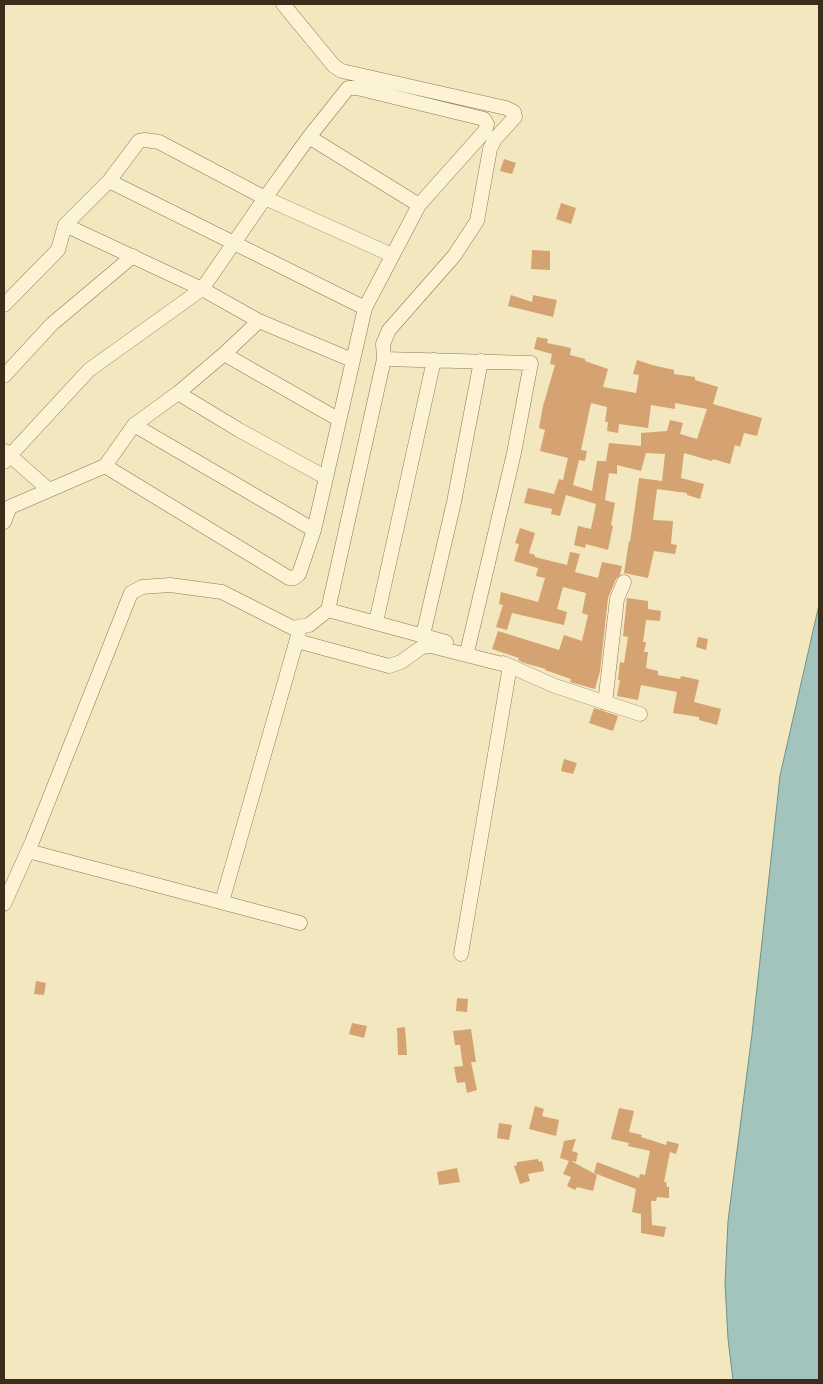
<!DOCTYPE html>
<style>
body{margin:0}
#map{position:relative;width:823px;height:1384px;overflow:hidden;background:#f3e7bf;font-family:Merriweather,serif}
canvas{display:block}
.frame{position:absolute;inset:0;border:5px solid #3c2d1b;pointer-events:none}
</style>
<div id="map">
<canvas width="823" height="1384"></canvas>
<div class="frame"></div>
</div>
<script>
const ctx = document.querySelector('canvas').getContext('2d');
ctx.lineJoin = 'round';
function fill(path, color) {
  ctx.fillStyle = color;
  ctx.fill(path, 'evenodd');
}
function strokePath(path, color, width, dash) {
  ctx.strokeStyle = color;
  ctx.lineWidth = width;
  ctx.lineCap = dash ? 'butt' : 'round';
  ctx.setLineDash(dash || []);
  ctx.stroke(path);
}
const water = new Path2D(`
 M 819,605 L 819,1380 L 733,1380 L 728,1339 L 725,1283 L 728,1221 L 752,1034 L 780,776 Z`);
fill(water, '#a3c4bd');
strokePath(water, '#69938c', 1);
fill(new Path2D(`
 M 504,159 L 516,163 L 512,174 L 500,171 Z
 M 561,203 L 576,208 L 571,224 L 556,219 Z
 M 532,250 L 550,251 L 550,270 L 531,269 Z
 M 511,295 L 532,302 L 533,295 L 557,300 L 553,317 L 508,306 Z
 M 537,337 L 548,339 L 547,343 L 571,348 L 570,355 L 585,359 L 585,361 L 608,369 L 603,387 L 636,393 L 639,375 L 633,374 L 637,360 L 652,365 L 674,370 L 674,374 L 695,377 L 695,380 L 718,387 L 713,404 L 762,418 L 757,436 L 744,433 L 740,447 L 735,445 L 730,464 L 713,459 L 712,461 L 684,453 L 681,478 L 704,484 L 700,499 L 687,495 L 687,493 L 657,489 L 653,520 L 673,521 L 671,544 L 677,545 L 675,554 L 654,551 L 648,578 L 624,573 L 629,541 L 630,542 L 639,478 L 662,481 L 665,454 L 646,453 L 641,471 L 617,465 L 617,474 L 609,473 L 605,500 L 615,503 L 611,525 L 613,526 L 608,550 L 586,544 L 585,548 L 574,545 L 578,526 L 591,529 L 596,504 L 566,495 L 560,516 L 551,514 L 552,509 L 524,503 L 528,488 L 554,494 L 559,479 L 563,480 L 568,458 L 540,451 L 545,430 L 539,428 L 543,406 L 555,365 L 550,364 L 552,354 L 534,349 ZM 591,403 L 607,407 L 605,422 L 608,422 L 607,431 L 618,433 L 619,424 L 648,428 L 651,405 L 675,409 L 675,403 L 707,409 L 697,439 L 680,434 L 683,423 L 670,420 L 667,431 L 641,433 L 641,446 L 609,443 L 606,461 L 597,461 L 592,491 L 573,485 L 579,460 L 585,461 L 587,451 L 581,450 Z
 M 520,528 L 535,533 L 529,553 L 535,555 L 535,557 L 567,565 L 570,552 L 580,554 L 575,572 L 598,578 L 602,562 L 622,566 L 620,575 L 616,579 L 608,598 L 600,671 L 595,689 L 570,682 L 571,679 L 545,670 L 546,669 L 524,663 L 518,660 L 519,658 L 492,649 L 498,631 L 559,650 L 564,635 L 582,641 L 588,615 L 582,613 L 586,593 L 563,587 L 557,609 L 567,612 L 564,625 L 512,613 L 507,630 L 496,627 L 503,605 L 499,604 L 501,592 L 538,602 L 545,578 L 536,576 L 538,568 L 514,561 L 519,544 L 515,543 Z
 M 627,598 L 648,601 L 648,609 L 661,611 L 660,621 L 646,620 L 643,642 L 646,642 L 644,652 L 648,652 L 646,668 L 658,671 L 658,675 L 680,679 L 681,676 L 699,680 L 694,702 L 721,709 L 717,725 L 699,720 L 699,717 L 673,713 L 677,692 L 641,685 L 638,700 L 617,696 L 620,680 L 618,680 L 620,662 L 624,663 L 628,637 L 623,636 Z
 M 698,637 L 708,639 L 706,650 L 696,647 Z
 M 594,708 L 618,716 L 613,731 L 589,723 Z
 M 564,759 L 577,763 L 573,774 L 561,771 Z
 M 36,981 L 46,983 L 44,995 L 34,994 Z
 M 457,998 L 468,999 L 467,1012 L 456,1011 Z
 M 352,1023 L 367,1026 L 364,1038 L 349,1034 Z
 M 405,1027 L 407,1055 L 398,1055 L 397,1028 Z
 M 471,1029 L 476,1062 L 471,1062 L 477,1090 L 467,1093 L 465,1082 L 457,1083 L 454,1067 L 463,1066 L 460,1045 L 455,1045 L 453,1031 Z
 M 535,1106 L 544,1109 L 542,1116 L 559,1120 L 556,1136 L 529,1129 Z
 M 619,1108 L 634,1111 L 629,1132 L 642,1135 L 641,1137 L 666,1145 L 667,1141 L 679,1144 L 676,1154 L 670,1152 L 664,1182 L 666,1182 L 667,1187 L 669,1187 L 669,1198 L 657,1197 L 656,1201 L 651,1201 L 652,1225 L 666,1227 L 664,1237 L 641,1233 L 641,1214 L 632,1212 L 636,1189 L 594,1173 L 597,1162 L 639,1178 L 640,1174 L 645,1175 L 650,1151 L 628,1146 L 629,1143 L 611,1139 Z
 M 499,1123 L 512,1125 L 509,1140 L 497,1138 Z
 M 576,1139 L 572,1151 L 578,1153 L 576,1162 L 571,1161 L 597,1175 L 593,1191 L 577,1187 L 575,1190 L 567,1186 L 571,1177 L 563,1174 L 569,1161 L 560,1158 L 564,1141 Z
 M 538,1159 L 539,1162 L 542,1161 L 544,1171 L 528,1174 L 530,1181 L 520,1184 L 514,1166 L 517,1165 L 517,1162 Z
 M 457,1168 L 460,1182 L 439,1185 L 437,1172 Z`), '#d5a271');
const minor = new Path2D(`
 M 309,137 L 419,205
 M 109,181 L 365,308
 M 4,305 L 58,250 L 65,225
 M 224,354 L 338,419
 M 384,359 L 531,363 L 514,453 L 468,648
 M 352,360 L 259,321 L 202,289 L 65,225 L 109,181 L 139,141 L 145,140 L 159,142 L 265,198 L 392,255
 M 4,376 L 52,324 L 133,256
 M 178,393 L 239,430 L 325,477
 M 134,425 L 314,530
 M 5,451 L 49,490
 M 4,462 L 89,370 L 202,289 L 265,198 L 309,137 L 348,88 L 357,88 L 484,119 L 487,124 L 485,131 L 419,205 L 365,308 L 314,530 L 299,574 L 294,578 L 289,578 L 105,466
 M 4,522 L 10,507 L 105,466 L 134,425 L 178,393 L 224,354 L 259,321
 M 328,610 L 446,642
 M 376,622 L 434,360
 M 423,635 L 454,502 L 481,361
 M 297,641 L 389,666 L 401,662 L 422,647 L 431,646 L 510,666 L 461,954
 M 503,663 L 555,686 L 640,714
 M 605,703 L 617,599 L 624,582
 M 28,851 L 300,923
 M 222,902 L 299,632
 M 4,904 L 32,842 L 131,593 L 142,587 L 170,585 L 222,592 L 293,628 L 309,625 L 328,610 L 384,359 L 383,344 L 389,330 L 454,256 L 477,221 L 490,149 L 495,139 L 515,117 L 514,112 L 506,108 L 342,71 L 334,66 L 283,4`);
strokePath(minor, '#8e7855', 15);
strokePath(minor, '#fcf3d4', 14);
</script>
